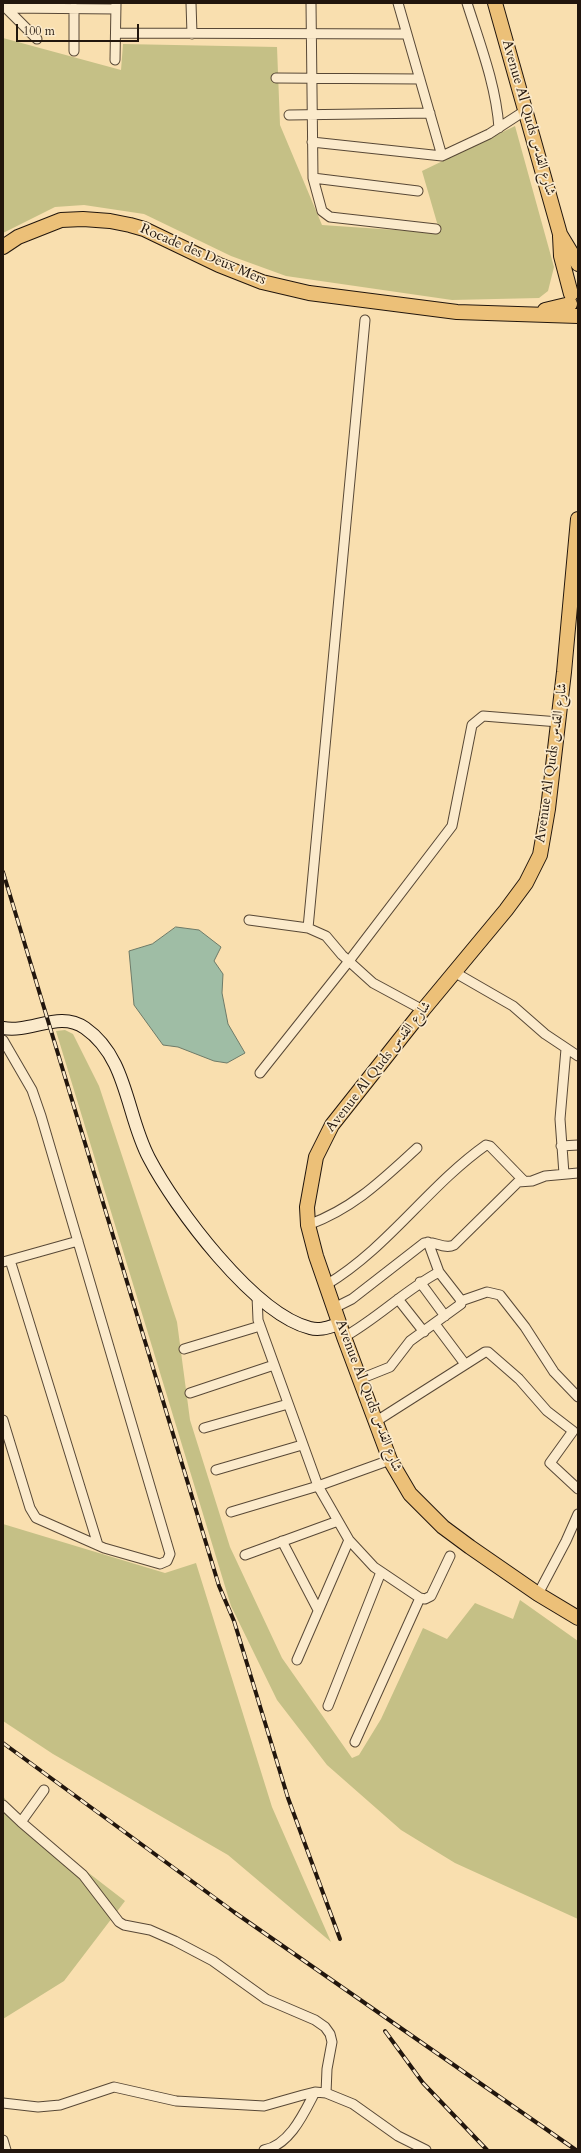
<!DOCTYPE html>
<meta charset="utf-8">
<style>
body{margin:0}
#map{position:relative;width:581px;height:2153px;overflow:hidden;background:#f9dfaf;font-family:Cardo,serif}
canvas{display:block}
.frame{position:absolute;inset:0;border:4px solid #22160d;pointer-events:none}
.scale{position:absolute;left:16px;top:24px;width:123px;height:18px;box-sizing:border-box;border:2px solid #22160d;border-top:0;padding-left:5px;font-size:12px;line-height:14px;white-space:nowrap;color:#22160d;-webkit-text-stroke:3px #fbeacb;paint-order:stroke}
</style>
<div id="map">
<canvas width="581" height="2153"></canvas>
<div class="frame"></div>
<div class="scale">100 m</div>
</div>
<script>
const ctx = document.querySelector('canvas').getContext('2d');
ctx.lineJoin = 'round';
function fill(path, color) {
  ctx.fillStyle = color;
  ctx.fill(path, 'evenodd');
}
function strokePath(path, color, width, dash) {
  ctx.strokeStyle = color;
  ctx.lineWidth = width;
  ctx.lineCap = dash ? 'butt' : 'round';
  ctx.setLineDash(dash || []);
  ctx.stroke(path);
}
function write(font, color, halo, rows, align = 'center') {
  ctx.font = font + ' Cardo,Amiri,serif';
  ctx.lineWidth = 3.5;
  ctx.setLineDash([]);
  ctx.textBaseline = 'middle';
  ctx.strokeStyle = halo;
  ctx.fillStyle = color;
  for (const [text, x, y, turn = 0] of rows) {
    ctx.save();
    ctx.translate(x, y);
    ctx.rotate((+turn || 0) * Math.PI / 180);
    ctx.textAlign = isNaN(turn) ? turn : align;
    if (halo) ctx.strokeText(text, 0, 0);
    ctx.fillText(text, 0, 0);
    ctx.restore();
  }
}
fill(new Path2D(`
 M 3,38 L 121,70 L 123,44 L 277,47 L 280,125 L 322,225 L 440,233 L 422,171 L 515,126 L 554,267 L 548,291 L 539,298 L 452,300 L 286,276 L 231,256 L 144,214 L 84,205 L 55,207 L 3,233 Z
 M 65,1030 L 73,1034 L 99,1086 L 177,1322 L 190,1420 L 230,1547 L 282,1658 L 352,1758 L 359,1755 L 381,1719 L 423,1628 L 447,1639 L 475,1603 L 513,1619 L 520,1600 L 578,1641 L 578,1919 L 455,1863 L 401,1830 L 327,1765 L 277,1700 L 231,1606 L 56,1031 Z
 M 3,1524 L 165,1573 L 196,1563 L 272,1807 L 331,1942 L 228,1855 L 53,1754 L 3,1721 Z
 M 3,1796 L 20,1820 L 125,1901 L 64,1981 L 3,2019 Z`), '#c5c086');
const water = new Path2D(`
 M 176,927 L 199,930 L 221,947 L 214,961 L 223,974 L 222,993 L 228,1024 L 245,1053 L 227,1063 L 214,1061 L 178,1047 L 163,1045 L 134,1005 L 129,951 L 152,944 Z`);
fill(water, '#9fbda5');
strokePath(water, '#6d7a68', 1);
const minor = new Path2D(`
 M 191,3 L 192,34
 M 311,3 L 313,178 L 322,211 L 330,217 L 436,229
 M 398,3 L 442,156
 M 467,3 C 480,44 496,85 499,128
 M 4,6 L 37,39
 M 6,8 L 116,9
 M 74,8 L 74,51
 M 116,33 L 407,34
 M 115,60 L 116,4
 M 276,78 L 420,79
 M 289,115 L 430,113
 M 312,142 L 442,156 L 489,134 L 526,110
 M 313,178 L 418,191
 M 249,920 L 308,928 L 326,936 L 342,955 L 373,983 L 423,1010
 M 308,928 L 365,320
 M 454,972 L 513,1006 L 545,1034 L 578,1056
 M 3,1040 L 32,1090 L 41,1116 L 170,1554 L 167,1561 L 160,1564 L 104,1548 L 36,1518 L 30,1508 L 3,1420
 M 260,1073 L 349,961 L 452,826 L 472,725 L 483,716 L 559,722
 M 561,1146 L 578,1145
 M 564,1174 L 560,1119 L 566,1049
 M 308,1225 C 354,1208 382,1180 417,1148
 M 10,1260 L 98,1545
 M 3,1262 L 78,1241
 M 420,1282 L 445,1316
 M 326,1285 C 388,1248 428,1186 486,1145 L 490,1146 L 524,1181
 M 257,1296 L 258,1320 L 318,1486 L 349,1540 L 374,1567 L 420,1598 L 355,1742
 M 398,1299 L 424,1332
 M 461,1301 L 487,1292 L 500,1295 L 525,1327 L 554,1372 L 578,1397
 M 334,1308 L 352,1299 L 424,1243 C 434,1240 444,1250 454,1245 L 518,1182 L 532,1181 L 545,1176 L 578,1173
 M 435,1324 L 465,1364
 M 344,1337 C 378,1318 405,1290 439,1272
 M 184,1349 L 260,1326
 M 360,1379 L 390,1367 L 410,1341 L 461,1304 L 460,1299 L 439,1272 L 428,1242
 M 190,1393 L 274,1365
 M 375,1422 L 485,1352 L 488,1352 L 519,1379 L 547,1411 L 573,1431 L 550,1463 L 578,1489
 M 204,1428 L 288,1404
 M 216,1470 L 302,1445
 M 231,1512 L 318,1486 L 390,1460
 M 282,1541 L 318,1610
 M 245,1555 L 338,1521
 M 538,1594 L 566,1541 L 578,1514
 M 420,1598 L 425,1599 L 431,1596 L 450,1556
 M 297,1660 L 349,1540
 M 328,1706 L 381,1572
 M 3,1805 L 21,1822 L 44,1790
 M 21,1822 L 83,1875 L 119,1922 L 124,1925 L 150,1930 L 175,1941 L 213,1961 L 266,1999 L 315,2020 L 325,2027 L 330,2034 L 332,2042 L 327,2069 L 326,2093
 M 3,2103 L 38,2107 L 60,2105 L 114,2087 L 176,2101 L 264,2106 L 303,2095 L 315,2092 L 326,2093 L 353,2104 L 398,2136 L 426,2150
 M 3,2140 L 6,2150
 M 264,2150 C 290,2145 304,2113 315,2092`);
const secondary = new Path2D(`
 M 3,1028 C 32,1033 59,1010 85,1028 C 128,1058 126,1115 149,1158 C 175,1208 254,1314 310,1328 C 320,1331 329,1327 339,1324`);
const primary = new Path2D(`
 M 578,519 L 564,672 L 548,809 L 540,855 L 526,883 L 506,910 L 423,1010 L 332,1125 L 316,1157 L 307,1207 L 308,1225 L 316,1256 L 344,1337 L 390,1460 L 410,1494 L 443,1527 L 470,1547 L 538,1594 L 578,1618`);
const trunk = new Path2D(`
 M 495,3 L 560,234 L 578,264
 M 560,236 L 561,256 L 571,294
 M 3,247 L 18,237 L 61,220 L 83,219 L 110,221 L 130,225 L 144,229 L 219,265 L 262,282 L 309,293 L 457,312 L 578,316
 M 545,310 L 570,304`);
strokePath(minor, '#584836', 11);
strokePath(secondary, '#22160d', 14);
strokePath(primary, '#22160d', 16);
strokePath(trunk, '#22160d', 16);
strokePath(minor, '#fbeacb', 9);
strokePath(secondary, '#fbeacb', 12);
strokePath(primary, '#ecc078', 14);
strokePath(trunk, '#ecc078', 14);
const rail = new Path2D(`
 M 3,872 L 219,1586 L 234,1621 L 288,1798 L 340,1939
 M 3,1743 L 234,1912 L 576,2150
 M 385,2031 L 423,2083 L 487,2150`);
strokePath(rail, '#22160d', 4);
strokePath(rail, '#fbeacb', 2.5, [8]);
write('14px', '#22160d', '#fbeacb', [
 ["Avenue Al Quds شارع القدس",528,118,74],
 ["Rocade des Deux Mers",203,255,23],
 ["Avenue Al Quds شارع القدس",552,763,-82],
 ["Avenue Al Quds شارع القدس",379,1067,-52],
 ["Avenue Al Quds شارع القدس",368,1396,69]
]);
</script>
